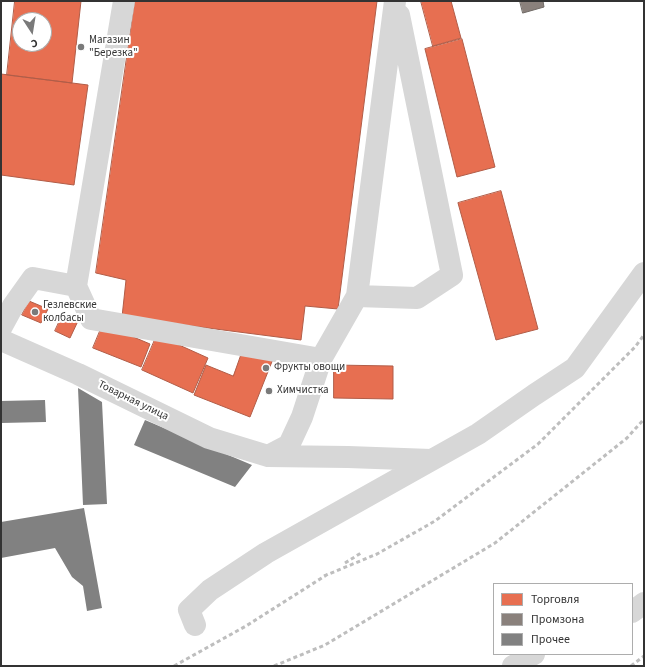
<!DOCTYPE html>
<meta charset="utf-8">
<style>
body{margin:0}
#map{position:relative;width:645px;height:667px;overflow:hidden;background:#fff;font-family:"Source Sans 3",sans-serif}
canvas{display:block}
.frame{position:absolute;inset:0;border:2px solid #333;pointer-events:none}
.legend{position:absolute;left:493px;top:583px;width:140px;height:72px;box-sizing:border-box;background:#fff;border:1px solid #adadad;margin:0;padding:5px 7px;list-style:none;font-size:12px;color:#333}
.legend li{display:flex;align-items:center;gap:8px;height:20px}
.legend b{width:20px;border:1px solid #adadad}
.north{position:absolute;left:12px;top:12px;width:40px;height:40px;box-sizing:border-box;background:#fff;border:1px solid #adadad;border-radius:50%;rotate:168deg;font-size:11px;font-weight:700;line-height:16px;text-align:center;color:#333}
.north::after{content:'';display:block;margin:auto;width:14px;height:18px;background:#7a7a7a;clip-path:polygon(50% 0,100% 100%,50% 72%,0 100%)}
</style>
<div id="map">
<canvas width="645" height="667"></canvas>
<div class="frame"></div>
<ul class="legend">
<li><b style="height:11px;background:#e76f51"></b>Торговля</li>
<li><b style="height:11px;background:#8a817c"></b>Промзона</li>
<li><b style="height:11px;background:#818181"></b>Прочее</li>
</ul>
<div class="north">С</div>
</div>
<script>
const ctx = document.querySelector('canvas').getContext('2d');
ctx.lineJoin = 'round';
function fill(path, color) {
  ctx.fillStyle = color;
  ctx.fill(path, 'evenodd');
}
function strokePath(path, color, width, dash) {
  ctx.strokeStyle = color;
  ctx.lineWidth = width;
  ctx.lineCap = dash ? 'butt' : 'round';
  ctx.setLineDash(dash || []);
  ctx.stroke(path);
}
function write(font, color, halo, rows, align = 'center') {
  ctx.font = font + ' "Source Sans 3",sans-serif';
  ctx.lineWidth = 4;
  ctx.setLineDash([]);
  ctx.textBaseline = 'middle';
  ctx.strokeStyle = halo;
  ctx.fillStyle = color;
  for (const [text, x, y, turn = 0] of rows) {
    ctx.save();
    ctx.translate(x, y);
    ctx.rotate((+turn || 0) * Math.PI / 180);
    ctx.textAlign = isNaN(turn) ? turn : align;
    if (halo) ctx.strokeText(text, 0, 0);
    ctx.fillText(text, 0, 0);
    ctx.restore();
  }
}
const shops = new Path2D(`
 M 15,1 L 81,1 L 72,83 L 7,75 ZM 20,20 L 44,20 L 44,44 L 20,44 Z
 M 135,1 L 377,1 L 338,309 L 305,306 L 301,340 L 122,317 L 126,280 L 96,273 Z
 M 421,1 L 451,1 L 461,38 L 433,46 Z
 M 462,39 L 495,167 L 457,177 L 425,49 Z
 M 1,74 L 88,85 L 74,185 L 1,175 Z
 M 501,191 L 538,329 L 496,340 L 458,203 Z
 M 29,301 L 48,309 L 41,323 L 22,315 Z
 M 63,314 L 78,321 L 70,338 L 55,331 Z
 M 103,324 L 150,344 L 141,367 L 93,348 Z
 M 157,335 L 208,358 L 193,393 L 142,370 Z
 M 244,347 L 273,359 L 250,417 L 194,395 L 206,365 L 233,376 Z
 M 334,365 L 393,366 L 393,399 L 334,398 Z`);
fill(shops, '#e76f51');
strokePath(shops, '#b15d48', 1);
const industry = new Path2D(`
 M 520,1 L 543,1 L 544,7 L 523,13 Z`);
fill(industry, '#8a817c');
strokePath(industry, '#706a66', 1);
fill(new Path2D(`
 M 78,388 L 102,402 L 107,504 L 83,505 Z
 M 45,400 L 46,422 L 1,423 L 1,401 Z
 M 145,420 L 252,465 L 235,487 L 134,445 Z
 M 84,508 L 102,608 L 87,611 L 83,586 L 72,577 L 55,548 L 1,558 L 1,522 Z`), '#818181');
strokePath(new Path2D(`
 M 124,1 L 76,286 L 91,319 L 321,359 L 357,296 L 395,1
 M 357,296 L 417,298 L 452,275 L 399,15
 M 1,328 L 13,306 L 33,278 L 76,286
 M 1,340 L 78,374 L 209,438 L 268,456 L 348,457 L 431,460
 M 268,456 L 289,445 L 302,417 L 321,359
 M 632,612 L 644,603
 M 195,625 L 189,610 L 210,590 L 266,553 L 478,434 L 534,395 L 575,368 L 644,273
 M 513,666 L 534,654`), '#d7d7d7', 22);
strokePath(new Path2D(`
 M 345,563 L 361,553
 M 324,576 L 377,554 L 435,521 L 538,444 L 635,347 L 644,335
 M 174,666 L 246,626 L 328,574
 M 274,666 L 325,645 L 495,543 L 627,438 L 644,419
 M 631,666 L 644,656`), '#bebebe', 3, [4, 3]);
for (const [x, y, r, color] of [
 [81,47,4,"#7a7a7a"],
 [35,312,4,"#7a7a7a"],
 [266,368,4,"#7a7a7a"],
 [269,391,4,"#7a7a7a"]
]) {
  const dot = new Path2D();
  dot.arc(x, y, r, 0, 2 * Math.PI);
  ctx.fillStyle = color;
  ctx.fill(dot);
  strokePath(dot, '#fff', 1.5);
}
write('11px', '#333', '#fff', [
 ["Магазин",89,41],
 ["\"Березка\"",89,54],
 ["Гезлевские",43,306],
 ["колбасы",43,319],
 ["Фрукты овощи",274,368],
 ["Химчистка",277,391]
], 'left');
write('11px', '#333', '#fff', [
 ["Товарная улица",133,401,26]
]);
</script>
